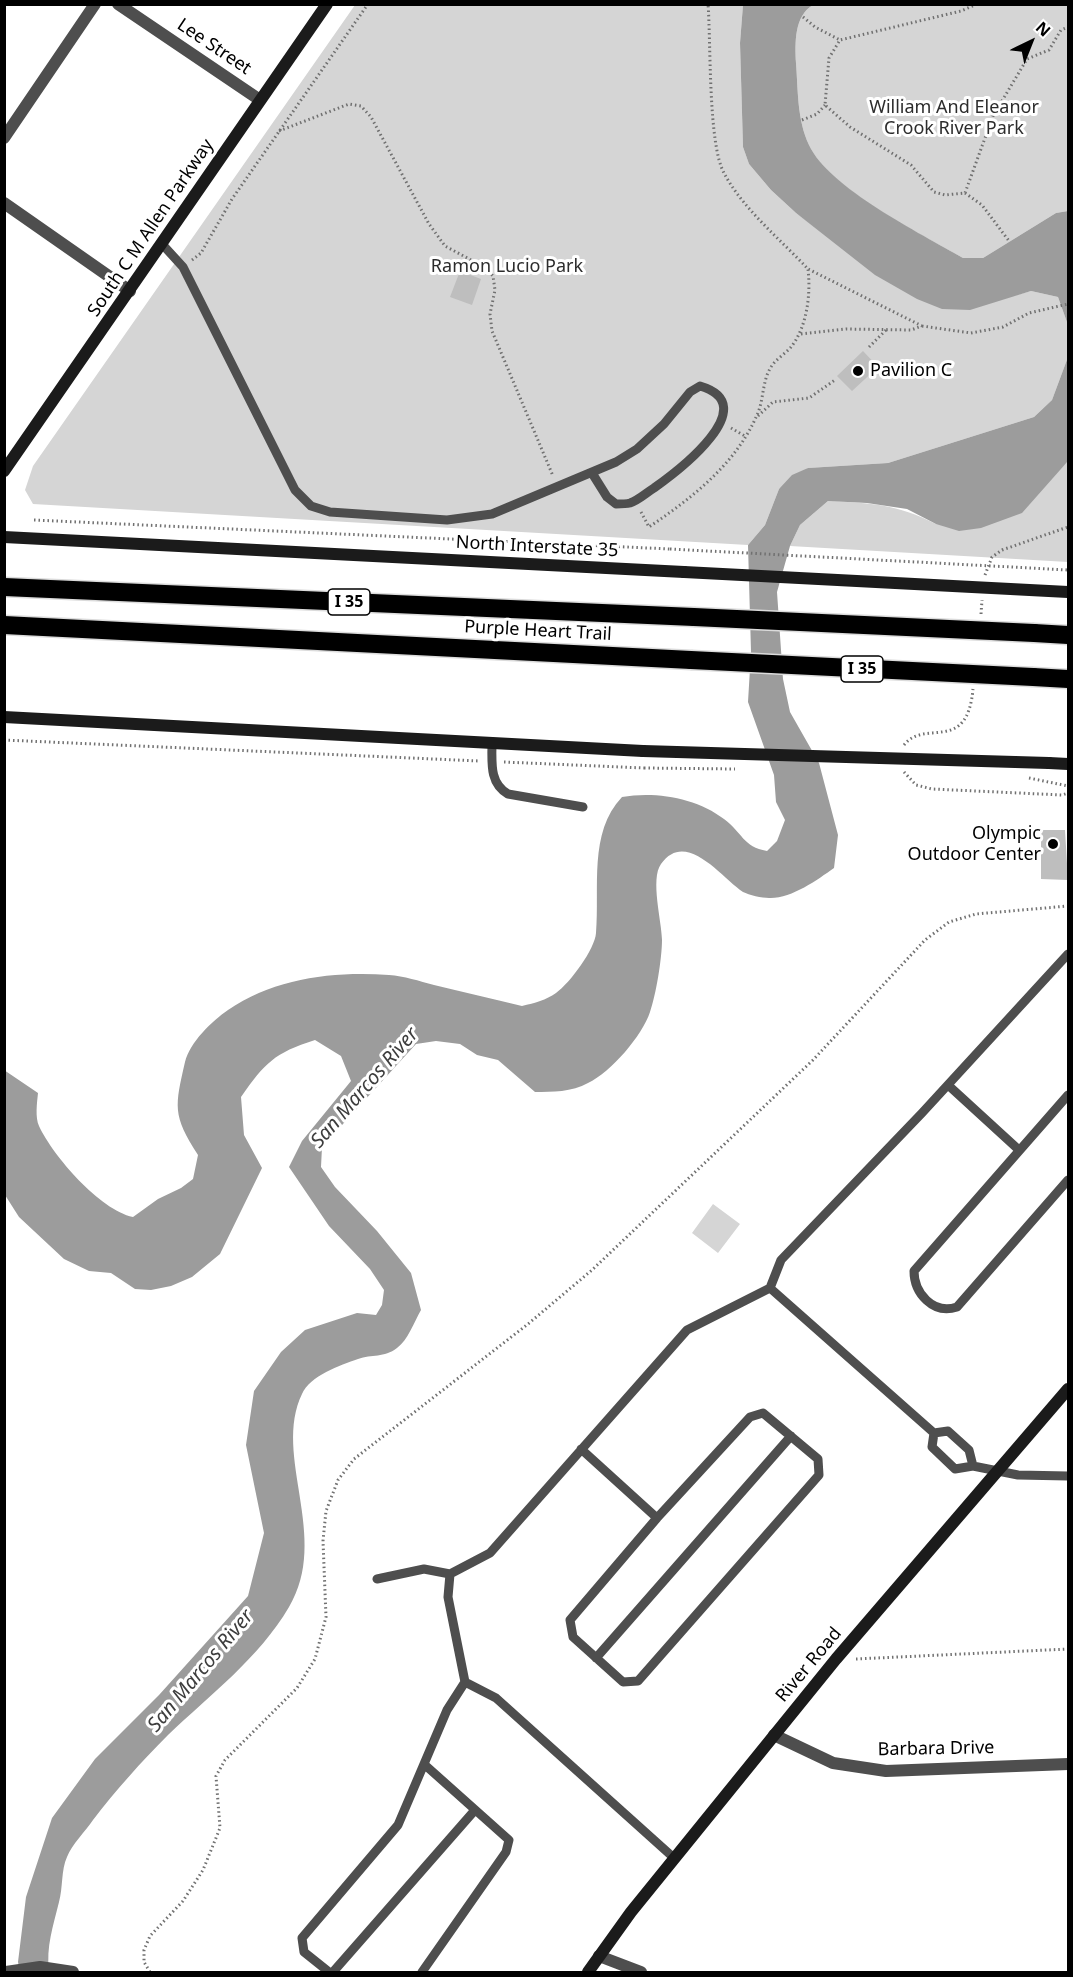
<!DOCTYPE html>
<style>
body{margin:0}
#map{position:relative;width:1073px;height:1977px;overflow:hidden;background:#fff;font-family:"Noto Sans",sans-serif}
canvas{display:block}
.frame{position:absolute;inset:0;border:6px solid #000;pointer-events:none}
.north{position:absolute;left:1001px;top:12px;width:60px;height:60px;-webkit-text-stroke:4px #fff;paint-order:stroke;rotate:43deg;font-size:16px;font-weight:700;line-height:24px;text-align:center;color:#000}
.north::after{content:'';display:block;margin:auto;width:21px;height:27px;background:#000;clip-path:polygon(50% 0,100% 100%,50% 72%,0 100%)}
</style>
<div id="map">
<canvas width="1073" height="1977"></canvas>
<div class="frame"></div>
<div class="north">N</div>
</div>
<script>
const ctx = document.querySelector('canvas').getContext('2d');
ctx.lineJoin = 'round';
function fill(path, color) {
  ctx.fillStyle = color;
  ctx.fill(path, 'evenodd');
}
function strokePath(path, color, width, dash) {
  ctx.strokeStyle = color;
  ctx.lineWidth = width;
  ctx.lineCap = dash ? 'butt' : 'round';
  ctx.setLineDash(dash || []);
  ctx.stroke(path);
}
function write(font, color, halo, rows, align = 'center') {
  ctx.font = font + ' "Noto Sans",sans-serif';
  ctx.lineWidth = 6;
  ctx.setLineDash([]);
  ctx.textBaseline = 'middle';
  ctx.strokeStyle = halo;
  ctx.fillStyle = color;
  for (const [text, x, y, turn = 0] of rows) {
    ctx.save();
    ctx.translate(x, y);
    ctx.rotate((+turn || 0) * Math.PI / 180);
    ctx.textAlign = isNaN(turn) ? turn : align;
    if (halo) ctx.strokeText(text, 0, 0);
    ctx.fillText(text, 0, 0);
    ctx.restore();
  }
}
fill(new Path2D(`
 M 355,5 L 743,5 L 740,43 L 743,147 L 749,164 L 771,190 L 796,213 L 836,242 L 1013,296 L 1031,291 L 1058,297 L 1068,325 L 1068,357 L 1052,400 L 1034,417 L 888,463 L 808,468 L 779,489 L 765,525 L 748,545 L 33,504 L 25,490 L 33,466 Z
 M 813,5 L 1068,5 L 1068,211 L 1056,213 L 983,258 L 963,258 C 919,233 829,189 809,145 C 797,120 798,89 796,63 C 795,43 794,16 813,5 Z
 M 1068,461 L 1068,562 L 790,546 L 800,525 L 828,501 C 872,503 896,504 936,524 L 1057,472 Z
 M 713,1204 L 740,1224 L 718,1253 L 692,1233 Z`), '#d5d5d5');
fill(new Path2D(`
 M 743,5 L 813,5 C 794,16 795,43 796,63 C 798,89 797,120 809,145 C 829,188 920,233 963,258 L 983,258 L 1056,213 L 1068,211 L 1068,325 L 1058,297 L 1031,291 L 970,310 L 942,309 L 917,299 L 875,275 L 796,213 L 771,190 L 749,164 L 743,147 L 740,43 Z
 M 1068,357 L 1068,461 L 1022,513 L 981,528 L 959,531 L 936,524 L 907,509 L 867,503 L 828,501 L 800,525 L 790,546 L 777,592 L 783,679 L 790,712 L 819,763 L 838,835 L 834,868 C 817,880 791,899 769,898 C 762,898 749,895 743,892 C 721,877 686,829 661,864 C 650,879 662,922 662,940 C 662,958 656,995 650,1012 C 642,1036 611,1072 588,1083 C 572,1092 552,1092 535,1092 L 498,1060 L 477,1055 L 460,1044 L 436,1041 L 416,1044 L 322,1147 L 321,1167 L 335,1187 L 377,1231 L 411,1273 L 421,1310 C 414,1322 408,1340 397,1348 C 384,1358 372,1354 358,1359 C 340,1365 310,1376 302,1394 C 272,1456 331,1537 289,1607 C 259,1658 210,1695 168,1735 C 141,1762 116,1790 93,1820 C 85,1832 72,1844 67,1857 C 61,1870 63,1888 59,1902 C 53,1927 46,1946 49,1972 L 20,1972 L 18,1962 L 26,1897 L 52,1818 L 95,1759 L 159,1695 L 248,1596 L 264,1533 L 246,1445 L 254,1391 L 281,1352 L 305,1330 L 357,1313 L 376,1315 L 382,1305 L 384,1290 L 370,1269 L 329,1226 L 289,1167 L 302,1141 L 351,1081 L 341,1056 L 315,1040 C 274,1053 265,1063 241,1097 L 244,1135 L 262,1168 L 220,1254 L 192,1277 L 171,1286 L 151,1290 L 135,1289 L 111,1273 L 89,1271 L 64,1259 L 19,1217 L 5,1195 L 4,1070 L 38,1093 C 37,1103 35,1117 39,1126 C 53,1156 100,1210 133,1217 L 158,1199 L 181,1188 L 193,1179 L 198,1155 C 172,1115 175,1106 185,1062 C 190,1042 212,1021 228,1010 C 275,978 334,971 389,975 C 404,976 419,981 434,985 C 463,992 493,999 522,1006 C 535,1003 546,1000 556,993 C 570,983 595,949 596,933 C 600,888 588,833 622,797 C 655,791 697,798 724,819 C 742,832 743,847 767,851 L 777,841 L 785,820 L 776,802 L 774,775 L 748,702 L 751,652 L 748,545 L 765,525 L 779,489 L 792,475 L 808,468 L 888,463 L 1034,417 L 1052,400 Z`), '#9c9c9c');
fill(new Path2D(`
 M 460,271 L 481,279 L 472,305 L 450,297 Z
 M 863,351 L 878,367 L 852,391 L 837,376 Z
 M 1041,830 L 1065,830 L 1068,880 L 1041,879 Z`), '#bebebe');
const highway = new Path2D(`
 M 4,587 L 694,617
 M 4,625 L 691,660
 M 1034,633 L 1068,635
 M 1033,677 L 1068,679`);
strokePath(highway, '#dbdbdb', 21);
strokePath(new Path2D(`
 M 977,4 L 961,11 L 840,40 L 829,58 L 825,105 L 850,127 L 911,165 L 934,192 L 945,195 L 965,193 L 993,116 L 1027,59 L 1049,50 L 1061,30 L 1068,27
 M 803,17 L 815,27 L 840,40
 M 802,120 L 817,114 L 825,105
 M 279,131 L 349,104 L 361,106 L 371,117 L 429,224 L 445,246 L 486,268 L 493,276 L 495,290 L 490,314 L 492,331 L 553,476
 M 965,193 L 982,205 L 1009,241
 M 192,260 L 201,253 L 232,199 L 368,4
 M 922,326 L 971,333 L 1003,327 L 1029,313 L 1068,304
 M 801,334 L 846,329 L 911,330 L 922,326 L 808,269
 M 869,347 L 886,330
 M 758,416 L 773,402 L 809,398 L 835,380
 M 731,428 L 745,436
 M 641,512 L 649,527 C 692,498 736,464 757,415 C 764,400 762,381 771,367 C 776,359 785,354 791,347 C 807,327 811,294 808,269 C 780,239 743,209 724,173 C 708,144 711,42 708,4
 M 34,520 L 670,549
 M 985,575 L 992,557 L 1002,550 L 1068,527
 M 981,614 L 982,600
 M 4,740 L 479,761
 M 904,745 C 925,718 967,755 973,689
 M 504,762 L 644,768
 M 904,772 L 916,785 L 932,789 L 1062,795 L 1068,793
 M 1029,778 L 1068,786
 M 856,1659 L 1068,1649
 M 150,1972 L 144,1962 L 144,1950 L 150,1936 L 183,1901 L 203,1870 L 220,1828 L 216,1776 L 225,1760 L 297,1688 L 315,1659 L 326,1617 L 323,1541 L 326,1511 L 338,1480 L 354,1459 L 528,1324 L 592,1270 L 813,1060 L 925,940 L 949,922 L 976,914 L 1068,906`), '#707070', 3, [1.5, 3]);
strokePath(new Path2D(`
 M 162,244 L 183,267 L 295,490 L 311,506 L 330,512 L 447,520 L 492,514 L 616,462 L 637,449 L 664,424 L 690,392 L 700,386 C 765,405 678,471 654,488 C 646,493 639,500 630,503 C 626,504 621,504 616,504 L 607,497 L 592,473
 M 492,742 C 492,762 489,783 508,794 L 583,807
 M 948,1085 L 1019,1150
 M 1068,1095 L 914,1271 C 914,1293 933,1315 957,1307 L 1068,1180
 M 770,1288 L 934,1433
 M 934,1433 L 932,1447 L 955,1469 L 973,1466 L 1018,1475 L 1068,1476
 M 934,1433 L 948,1431 L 969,1450 L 973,1466
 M 581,1449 L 657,1518 L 750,1417 L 763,1413 L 818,1459 L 819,1475 L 638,1681 L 623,1682 L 573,1637 L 570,1620 L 657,1518
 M 377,1579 L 424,1569 L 450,1574 L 490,1553 L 687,1330 L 770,1288 L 781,1260 L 922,1113 L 1068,954
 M 596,1658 L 791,1436
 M 465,1682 L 496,1698 L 674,1858
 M 329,1972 L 304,1952 L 302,1938 L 398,1825 L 447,1710 L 465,1682 L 448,1597 L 450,1574
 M 333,1972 L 475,1810
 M 422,1972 L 506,1852 L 509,1840 L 425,1765`), '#4e4e4e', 9);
strokePath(new Path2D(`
 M 118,4 L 260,100
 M 4,138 L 95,4
 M 4,203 L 130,291
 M 774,1735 L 833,1763 L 886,1771 L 1068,1764
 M 599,1956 L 641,1972
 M 6,1972 L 40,1967 L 73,1972`), '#4e4e4e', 12);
strokePath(new Path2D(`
 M 4,471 L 327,4
 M 4,537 L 684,572
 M 4,717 L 643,751
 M 1049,763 L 1068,764
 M 588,1972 L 631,1912 L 836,1659 L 1068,1389`), '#1b1b1b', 12);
strokePath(highway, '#000', 18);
const highwayBridge = new Path2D(`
 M 694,617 L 1034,633
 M 691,660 L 1033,677`);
strokePath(highwayBridge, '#dbdbdb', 21, []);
strokePath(new Path2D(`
 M 670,549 L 1068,570
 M 644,768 L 735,769`), '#707070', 3, [1.5, 3]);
strokePath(new Path2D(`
 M 684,572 L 1068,592
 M 643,751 L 1049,763`), '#1b1b1b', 12);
strokePath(highwayBridge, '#000', 18);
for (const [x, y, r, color] of [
 [858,371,6,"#000"],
 [1053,844,6,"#000"]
]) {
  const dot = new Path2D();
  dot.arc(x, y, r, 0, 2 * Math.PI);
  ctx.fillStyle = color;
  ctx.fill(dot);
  strokePath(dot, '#fff', 2);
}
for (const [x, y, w] of [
 [349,602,42],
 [862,669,42]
]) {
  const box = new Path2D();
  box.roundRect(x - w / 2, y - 13, w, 26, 4.5);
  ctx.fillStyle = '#fff';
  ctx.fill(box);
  strokePath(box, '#000', 1.5);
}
write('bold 16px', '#000', null, [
 ["I 35",349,602],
 ["I 35",862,669]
]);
write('18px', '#000', '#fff', [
 ["Lee Street",214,47,34],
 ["South C M Allen Parkway",151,228,-56],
 ["North Interstate 35",537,547,3],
 ["Purple Heart Trail",538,631,3],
 ["River Road",809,1665,-50],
 ["Barbara Drive",936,1749,-1]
]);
write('18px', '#2c2c2c', '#fff', [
 ["William And Eleanor",954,108],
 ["Crook River Park",954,129],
 ["Ramon Lucio Park",507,267]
]);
write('18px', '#000', '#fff', [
 ["Pavilion C",870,371],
 ["Olympic",1041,834,"right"],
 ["Outdoor Center",1041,855,"right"]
], 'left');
write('italic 20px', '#3d3d3d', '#fff', [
 ["San Marcos River",365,1088,-49],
 ["San Marcos River",201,1671,-50]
]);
</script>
